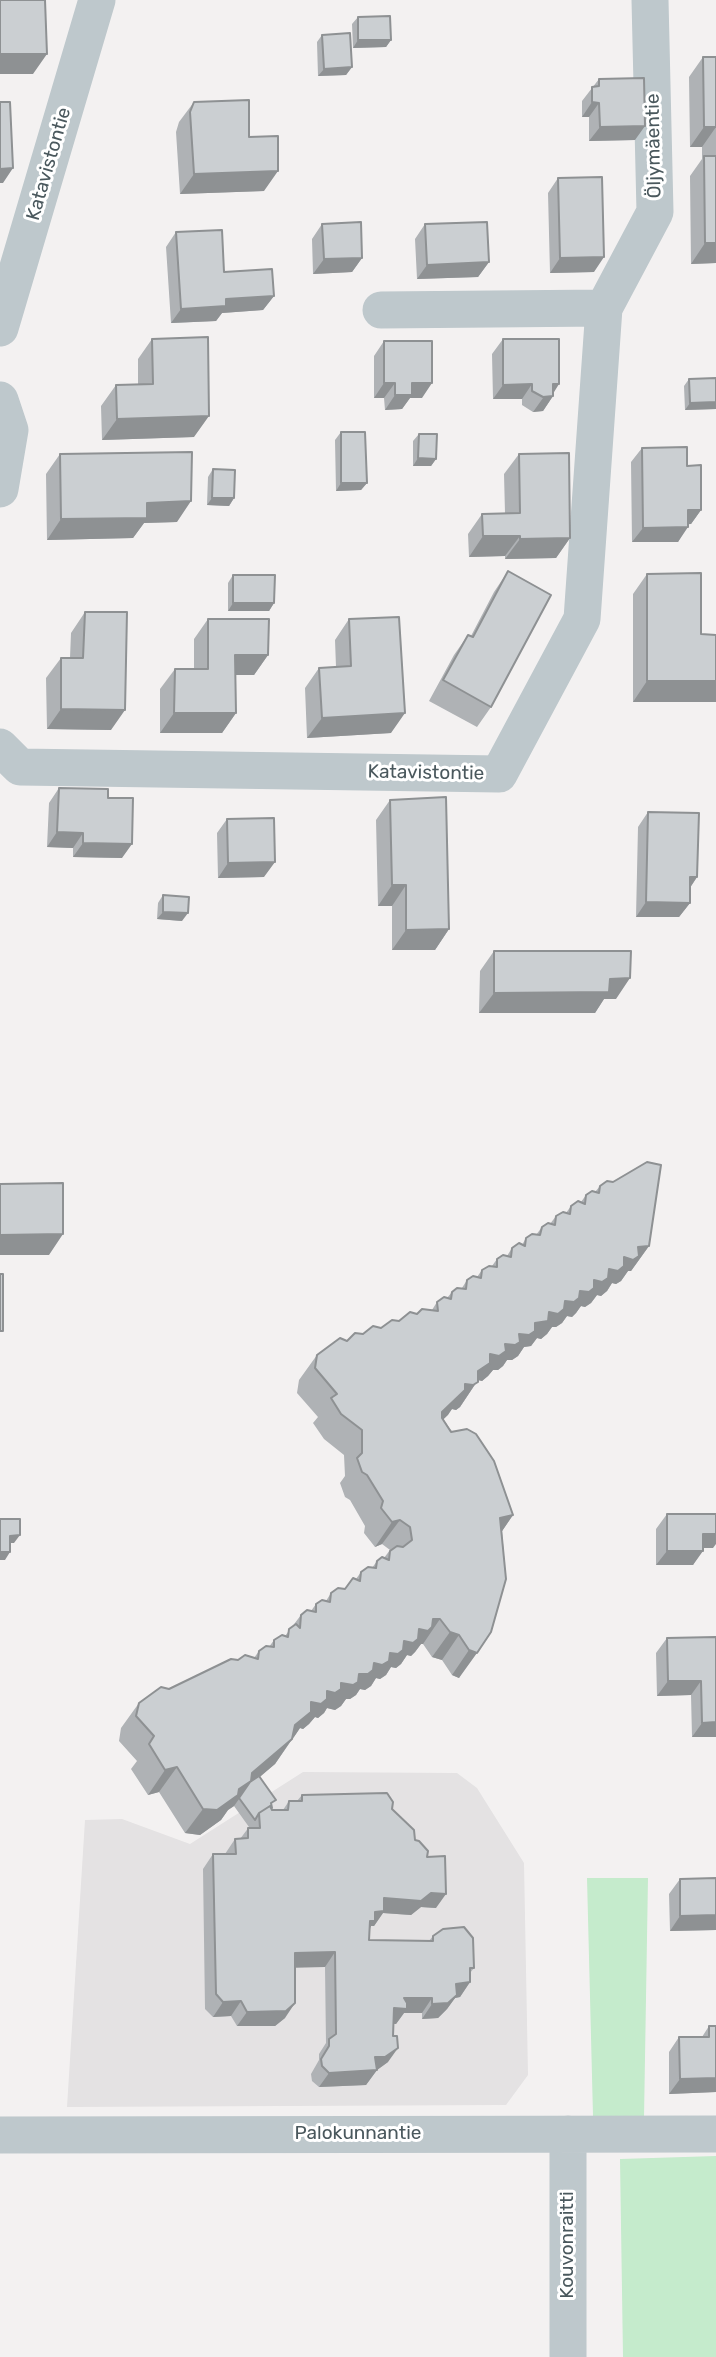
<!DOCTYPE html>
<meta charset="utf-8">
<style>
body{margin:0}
canvas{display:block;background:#f3f1f1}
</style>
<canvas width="716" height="2357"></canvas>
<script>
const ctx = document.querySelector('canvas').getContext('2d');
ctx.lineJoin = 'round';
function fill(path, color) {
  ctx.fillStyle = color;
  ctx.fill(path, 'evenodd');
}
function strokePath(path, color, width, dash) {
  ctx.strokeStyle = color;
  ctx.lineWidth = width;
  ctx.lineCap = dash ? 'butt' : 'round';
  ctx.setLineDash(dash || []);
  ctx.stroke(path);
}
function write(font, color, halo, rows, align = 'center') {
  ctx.font = font + ' Rubik,sans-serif';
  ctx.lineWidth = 6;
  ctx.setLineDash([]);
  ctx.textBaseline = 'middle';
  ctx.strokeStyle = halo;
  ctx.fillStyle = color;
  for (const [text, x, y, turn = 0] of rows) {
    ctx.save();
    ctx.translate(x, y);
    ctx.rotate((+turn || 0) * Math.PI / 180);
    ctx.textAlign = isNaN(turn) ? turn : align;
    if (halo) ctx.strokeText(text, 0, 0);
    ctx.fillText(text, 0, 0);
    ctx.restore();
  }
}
fill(new Path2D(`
 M 303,1772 L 457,1773 L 477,1788 L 524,1863 L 528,2075 L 506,2105 L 67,2107 L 85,1820 L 122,1819 L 190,1844 Z`), '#e4e2e3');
fill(new Path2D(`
 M 587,1878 L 648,1878 L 644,2118 L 593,2116 Z
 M 716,2156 L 716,2357 L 623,2357 L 620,2159 Z`), '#c5ebcc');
strokePath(new Path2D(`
 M 381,310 L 604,308 L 655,212 L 650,0
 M 0,328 L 97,0
 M 0,400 L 10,430 L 0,489
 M 0,747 L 20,767 L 499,774 L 582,619 L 604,308
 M 568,2134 L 568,2357
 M 0,2135 L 716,2134`), '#bec8cc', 37);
fill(new Path2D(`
 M 358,17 L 391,40 L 386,47 L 353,48 L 352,24 Z
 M 322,35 L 352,67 L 346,75 L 318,76 L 317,42 Z
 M 703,57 L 716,57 L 716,263 L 691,264 L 690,176 L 702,159 L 702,147 L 690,147 L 689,77 Z
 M 599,79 L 635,140 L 589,141 L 589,117 L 582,117 L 582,101 Z
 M 194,102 L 249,137 L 264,191 L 180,194 L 176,132 L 179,122 Z
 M 558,178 L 594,272 L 550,273 L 548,193 Z
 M 322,224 L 362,258 L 352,272 L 313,274 L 312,239 Z
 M 425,224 L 489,262 L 478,277 L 417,279 L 415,239 Z
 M 176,232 L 224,272 L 274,296 L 263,310 L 222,313 L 216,321 L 171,323 L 166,247 Z
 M 152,339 L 194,437 L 102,440 L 101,406 L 116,385 L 138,385 L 138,359 Z
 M 503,339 L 553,393 L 553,396 L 543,411 L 533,412 L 522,405 L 522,399 L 493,399 L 492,354 Z
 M 384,341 L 422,398 L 410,398 L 402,409 L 385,410 L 384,398 L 374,398 L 374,356 Z
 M 716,378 L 716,409 L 685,410 L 684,386 L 689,379 Z
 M 341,432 L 367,483 L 361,490 L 336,491 L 335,440 Z
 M 419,434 L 436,459 L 431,466 L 413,466 L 413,441 Z
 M 642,448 L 687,466 L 701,510 L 691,524 L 688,524 L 678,542 L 632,542 L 631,462 Z
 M 60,454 L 177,522 L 144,523 L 133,538 L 47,540 L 46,474 Z
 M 519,454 L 570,538 L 556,558 L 505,559 L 505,556 L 469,557 L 468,534 L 482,514 L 505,513 L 504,474 Z
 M 213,469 L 234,498 L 229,506 L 207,505 L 208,477 Z
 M 508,571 L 491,707 L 477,727 L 429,701 L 454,655 L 468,635 L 471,636 L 494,592 Z
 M 647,574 L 701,634 L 716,635 L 716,702 L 633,702 L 633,594 Z
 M 233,575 L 274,603 L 269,611 L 228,611 L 228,583 Z
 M 85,612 L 111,730 L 47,729 L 46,678 L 61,658 L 70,658 L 71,633 Z
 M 208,619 L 268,655 L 254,675 L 236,675 L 236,713 L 222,733 L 160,733 L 160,689 L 175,669 L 194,669 L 194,639 Z
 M 349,619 L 391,733 L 307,738 L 305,688 L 319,668 L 336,667 L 335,640 Z
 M 59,788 L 108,798 L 122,858 L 73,857 L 73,848 L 47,847 L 49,803 Z
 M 390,800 L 449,929 L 435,950 L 392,950 L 392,906 L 378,906 L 376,820 Z
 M 648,812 L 697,877 L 690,888 L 690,903 L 679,917 L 636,917 L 638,827 Z
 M 227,819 L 264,877 L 218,878 L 217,833 Z
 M 163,895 L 182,921 L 157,919 L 158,903 Z
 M 494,951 L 616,999 L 604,999 L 595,1013 L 479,1013 L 480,971 Z
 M 600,1186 L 649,1246 L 631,1271 L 628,1271 L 621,1281 L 616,1284 L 612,1283 L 607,1291 L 601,1296 L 597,1295 L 591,1303 L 585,1307 L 581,1306 L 576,1313 L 572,1317 L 567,1316 L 562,1323 L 556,1327 L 552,1327 L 547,1334 L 541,1339 L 537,1338 L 531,1346 L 524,1347 L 518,1356 L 512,1360 L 507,1360 L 503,1366 L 498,1370 L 493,1370 L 488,1376 L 482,1381 L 478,1380 L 460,1407 L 456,1410 L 452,1409 L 443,1419 L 513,1515 L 502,1531 L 506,1579 L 459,1678 L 452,1675 L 442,1660 L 432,1657 L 423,1644 L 421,1644 L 415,1652 L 411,1656 L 407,1655 L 401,1664 L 396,1668 L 391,1667 L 386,1675 L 380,1679 L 376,1678 L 371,1686 L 365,1690 L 360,1689 L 356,1695 L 350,1699 L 346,1699 L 341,1706 L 335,1710 L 327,1708 L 324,1713 L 318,1718 L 315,1717 L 309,1724 L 303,1729 L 300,1728 L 275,1764 L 260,1776 L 272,1810 L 283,1810 L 289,1801 L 297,1801 L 302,1795 L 392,1809 L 427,1857 L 436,1908 L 421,1907 L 411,1915 L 383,1913 L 374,1926 L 371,1926 L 370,1929 L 369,1940 L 429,1941 L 433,1936 L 474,1968 L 470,1973 L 470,1982 L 460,1997 L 455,1998 L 447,2009 L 438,2018 L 422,2019 L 422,2013 L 404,2013 L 396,2024 L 394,2024 L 388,2062 L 377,2070 L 366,2085 L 319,2087 L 312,2081 L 311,2074 L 319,2060 L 319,2054 L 326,2043 L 325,1967 L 295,1967 L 285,2018 L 275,2026 L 237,2026 L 231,2016 L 213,2017 L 205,2009 L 203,1869 L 213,1854 L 225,1854 L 235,1839 L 240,1839 L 249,1827 L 234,1806 L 228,1810 L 221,1820 L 200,1835 L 185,1833 L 159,1792 L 148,1795 L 131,1769 L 137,1761 L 119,1741 L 121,1728 L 139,1703 L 169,1689 L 238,1660 L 254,1658 L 259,1651 L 269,1647 L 274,1640 L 285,1636 L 301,1615 L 311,1611 L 316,1604 L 326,1601 L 331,1593 L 345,1589 L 356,1579 L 361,1572 L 372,1568 L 377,1561 L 384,1558 L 390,1550 L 382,1544 L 375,1547 L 364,1533 L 365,1526 L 350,1500 L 345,1497 L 340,1483 L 345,1476 L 344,1455 L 324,1439 L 313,1423 L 318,1417 L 297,1393 L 299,1380 L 317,1355 L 347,1341 L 417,1314 L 432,1310 L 437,1302 L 447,1298 L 452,1292 L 462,1288 L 467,1280 L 477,1277 L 482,1270 L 492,1266 L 497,1259 L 507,1256 L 512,1248 L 522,1245 L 526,1238 L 536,1235 L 542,1227 L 550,1224 L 556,1216 L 566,1213 L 571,1206 L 581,1202 L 586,1195 L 595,1192 Z
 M 667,1514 L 713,1548 L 703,1548 L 693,1565 L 656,1565 L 656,1529 Z
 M 716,1637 L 716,1737 L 692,1737 L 691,1695 L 657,1696 L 656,1653 L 667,1638 Z
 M 716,1878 L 716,1930 L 670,1931 L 669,1894 L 680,1879 Z
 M 709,2026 L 716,2026 L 716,2092 L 669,2094 L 669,2052 L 679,2037 L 702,2037 Z`), '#afb2b5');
fill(new Path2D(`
 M 358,40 L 391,40 L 386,47 L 353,48 Z
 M 0,54 L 47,54 L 33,74 L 0,74 Z
 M 352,67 L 346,75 L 318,76 L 324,69 Z
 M 592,102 L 599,103 L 589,117 L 582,117 Z
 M 645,126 L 635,140 L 589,141 L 600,127 Z
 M 704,127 L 716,127 L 702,147 L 690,147 Z
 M 13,168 L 3,183 L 0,183 L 0,169 Z
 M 278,171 L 264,191 L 180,194 L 194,174 Z
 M 705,243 L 716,243 L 716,263 L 691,264 Z
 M 604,257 L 594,272 L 550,273 L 560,258 Z
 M 362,258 L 352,272 L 313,274 L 324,259 Z
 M 489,262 L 478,277 L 417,279 L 427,265 Z
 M 274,296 L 263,310 L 222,313 L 216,321 L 171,323 L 181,309 L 226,299 Z
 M 384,383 L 395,383 L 384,398 L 374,398 Z
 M 412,383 L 432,383 L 422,398 L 410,398 L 402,409 L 385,410 L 395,395 Z
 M 532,384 L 522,399 L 493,399 L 503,385 Z
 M 553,384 L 559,384 L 551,397 L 553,396 L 543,411 L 533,412 Z
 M 716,402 L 716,409 L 685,410 L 690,403 Z
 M 209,416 L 194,437 L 102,440 L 117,419 Z
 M 418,458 L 436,459 L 431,466 L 413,466 Z
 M 341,483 L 367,483 L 361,490 L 336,491 Z
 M 212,498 L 234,498 L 229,506 L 207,505 Z
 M 191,501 L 177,522 L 144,523 L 133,538 L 47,540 L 61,519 L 147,503 Z
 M 688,510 L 701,510 L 691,524 L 678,525 Z
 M 688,527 L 678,542 L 632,542 L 643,528 Z
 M 483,536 L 520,536 L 505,556 L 469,557 Z
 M 570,538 L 556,558 L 505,559 L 520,539 Z
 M 233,603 L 274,603 L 269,611 L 228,611 Z
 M 235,655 L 268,655 L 254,675 L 221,675 Z
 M 647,681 L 716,681 L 716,702 L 633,702 Z
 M 61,709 L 125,710 L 111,730 L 47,729 Z
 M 174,713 L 236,713 L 222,733 L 160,733 Z
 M 405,713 L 391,733 L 307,738 L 322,718 Z
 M 57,832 L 83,833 L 73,848 L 47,847 Z
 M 83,843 L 132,844 L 122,858 L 73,857 Z
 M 275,862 L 264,877 L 218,878 L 228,863 Z
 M 690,877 L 697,877 L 687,892 Z
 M 392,885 L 406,885 L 392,906 L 378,906 Z
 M 646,902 L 690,903 L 679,917 L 636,917 Z
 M 163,912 L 188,913 L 182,921 L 157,919 Z
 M 449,929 L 435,950 L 392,950 L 406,930 Z
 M 630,978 L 616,999 L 604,999 L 595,1013 L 479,1013 L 494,993 L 610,979 Z
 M 63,1234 L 49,1255 L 0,1255 L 0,1235 Z
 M 649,1246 L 631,1271 L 628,1271 L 621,1281 L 616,1284 L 612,1283 L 607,1291 L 601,1296 L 597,1295 L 591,1303 L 585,1307 L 581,1306 L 576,1313 L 572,1317 L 567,1316 L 562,1323 L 556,1327 L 552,1327 L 547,1334 L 541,1339 L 537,1338 L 531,1346 L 524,1347 L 518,1356 L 512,1360 L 507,1360 L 503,1366 L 498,1370 L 493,1370 L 488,1376 L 482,1381 L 478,1380 L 460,1407 L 456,1410 L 452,1409 L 448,1415 L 425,1437 L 442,1412 L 490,1354 L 535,1323 L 609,1269 L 638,1247 Z
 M 513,1515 L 496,1540 L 500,1518 Z
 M 400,1520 L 382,1544 L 375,1547 L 392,1522 Z
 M 703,1534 L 716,1534 L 716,1544 L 713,1548 L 693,1548 Z
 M 20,1535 L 14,1543 L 5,1543 L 10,1536 Z
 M 667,1551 L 703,1551 L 693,1565 L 656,1565 Z
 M 0,1552 L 10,1552 L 5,1560 L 0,1560 Z
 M 433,1619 L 440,1619 L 423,1644 L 421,1644 L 415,1652 L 411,1656 L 407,1655 L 401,1664 L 396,1668 L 391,1667 L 386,1675 L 380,1679 L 376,1678 L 371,1686 L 365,1690 L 360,1689 L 356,1695 L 350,1699 L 346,1699 L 341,1706 L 335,1710 L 327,1708 L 324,1713 L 318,1718 L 315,1717 L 309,1724 L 303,1729 L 300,1728 L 294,1737 L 277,1750 L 311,1702 L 327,1691 L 359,1674 L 390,1653 L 419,1629 Z
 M 450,1632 L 459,1635 L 442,1660 L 432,1657 Z
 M 469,1650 L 477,1653 L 459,1678 L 452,1675 Z
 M 668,1681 L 701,1681 L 691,1695 L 657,1696 Z
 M 716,1722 L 716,1737 L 692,1737 L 702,1723 Z
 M 292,1739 L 275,1764 L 247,1788 L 234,1806 L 228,1810 L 221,1820 L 200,1835 L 185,1833 L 203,1809 L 252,1773 Z
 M 177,1767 L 159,1792 L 148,1795 L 165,1770 Z
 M 431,1893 L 446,1894 L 436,1908 L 421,1907 L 411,1915 L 383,1913 L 374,1926 L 371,1926 L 365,1935 L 359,1936 L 384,1898 Z
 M 716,1915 L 716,1930 L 670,1931 L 680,1916 Z
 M 335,1952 L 325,1967 L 285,1968 L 295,1953 Z
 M 470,1982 L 460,1997 L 455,1998 L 447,2009 L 438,2018 L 422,2019 L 432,2004 L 456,1984 Z
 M 404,1998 L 432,1998 L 422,2013 L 404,2013 L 396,2024 L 384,2023 L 394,2008 Z
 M 241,2001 L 231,2016 L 213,2017 L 223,2002 Z
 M 295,2003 L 285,2018 L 275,2026 L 237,2026 L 247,2012 Z
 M 398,2048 L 388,2062 L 377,2070 L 366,2085 L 319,2087 L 329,2073 Z
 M 716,2078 L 716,2092 L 669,2094 L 680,2079 Z`), '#8e9193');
const building = new Path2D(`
 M 0,0 L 45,0 L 47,54 L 0,54 Z
 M 390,16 L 391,40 L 358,40 L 358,17 Z
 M 350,33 L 352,67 L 324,69 L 322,35 Z
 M 703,57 L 716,57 L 716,127 L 704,127 Z
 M 644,78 L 645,126 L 600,127 L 599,103 L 592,102 L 592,87 L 599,86 L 599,79 Z
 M 249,100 L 249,137 L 278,136 L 278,171 L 194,174 L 190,112 L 194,102 Z
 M 0,102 L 10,102 L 13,168 L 0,169 Z
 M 704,156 L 716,156 L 716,243 L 705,243 Z
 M 602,177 L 604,257 L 560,258 L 558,178 Z
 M 361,222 L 362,258 L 324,259 L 322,224 Z
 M 487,222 L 489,262 L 427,265 L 425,224 Z
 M 222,230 L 224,272 L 272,269 L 274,296 L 226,299 L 226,306 L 181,309 L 176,232 Z
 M 208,337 L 209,416 L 117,419 L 116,385 L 153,384 L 152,339 Z
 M 503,339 L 559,339 L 559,384 L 553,384 L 553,396 L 543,397 L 532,391 L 532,384 L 503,385 Z
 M 384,341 L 432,341 L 432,383 L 412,383 L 412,395 L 395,395 L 395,383 L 384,383 Z
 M 716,378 L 716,402 L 690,403 L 689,379 Z
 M 341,432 L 365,432 L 367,483 L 341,483 Z
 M 419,434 L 437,434 L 436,459 L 418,458 Z
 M 687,447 L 687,466 L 701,465 L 701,510 L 688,510 L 688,527 L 643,528 L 642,448 Z
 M 192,452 L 191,501 L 147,503 L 147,518 L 61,519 L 60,454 Z
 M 569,453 L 570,538 L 520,539 L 520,536 L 483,536 L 482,514 L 520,513 L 519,454 Z
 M 213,469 L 235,470 L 234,498 L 212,498 Z
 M 508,571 L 551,595 L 491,707 L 443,680 L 468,635 L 473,637 Z
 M 701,573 L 701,634 L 716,635 L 716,681 L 647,681 L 647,574 Z
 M 233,575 L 275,575 L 274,603 L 233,603 Z
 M 85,612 L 127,612 L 125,710 L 61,709 L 61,658 L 83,658 Z
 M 399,617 L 405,713 L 322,718 L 319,668 L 351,666 L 349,619 Z
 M 208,619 L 269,619 L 268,655 L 235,655 L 236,713 L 174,713 L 175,669 L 208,669 Z
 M 59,788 L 108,789 L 108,798 L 133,798 L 132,844 L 83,843 L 83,833 L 57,832 Z
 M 446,797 L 449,929 L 406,930 L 406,885 L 392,885 L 390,800 Z
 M 648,812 L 699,813 L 697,877 L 690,877 L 690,903 L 646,902 Z
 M 274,818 L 275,862 L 228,863 L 227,819 Z
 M 163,895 L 189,897 L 188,913 L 163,912 Z
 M 494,951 L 631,951 L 630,978 L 610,979 L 609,992 L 494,993 Z
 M 647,1162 L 661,1165 L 649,1246 L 638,1247 L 639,1256 L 633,1260 L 624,1257 L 624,1266 L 618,1271 L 609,1269 L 608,1278 L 602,1282 L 594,1280 L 594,1288 L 589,1292 L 580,1291 L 579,1298 L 574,1302 L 565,1301 L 564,1309 L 558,1314 L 549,1312 L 548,1321 L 535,1323 L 535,1331 L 529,1335 L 519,1334 L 520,1342 L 515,1345 L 505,1344 L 506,1351 L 499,1356 L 490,1354 L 490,1363 L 478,1371 L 478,1382 L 473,1385 L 465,1384 L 465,1390 L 442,1412 L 442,1418 L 451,1432 L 467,1429 L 476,1434 L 494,1461 L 513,1515 L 500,1518 L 506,1579 L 491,1632 L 477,1653 L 469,1650 L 459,1635 L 450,1632 L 440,1619 L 433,1619 L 432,1627 L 428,1631 L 419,1629 L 418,1639 L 413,1643 L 404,1641 L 403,1650 L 398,1654 L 390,1653 L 389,1661 L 382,1665 L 374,1663 L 373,1670 L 368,1674 L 359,1674 L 358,1682 L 353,1685 L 341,1683 L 341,1689 L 335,1693 L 327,1691 L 327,1699 L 321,1704 L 311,1702 L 311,1712 L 295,1725 L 292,1739 L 252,1773 L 251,1781 L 239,1789 L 238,1795 L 217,1810 L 203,1809 L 177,1767 L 165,1770 L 149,1744 L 154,1736 L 136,1716 L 139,1703 L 161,1687 L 169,1689 L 231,1659 L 238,1660 L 245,1655 L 258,1659 L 259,1651 L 266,1646 L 274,1647 L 274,1640 L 282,1635 L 288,1637 L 289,1629 L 296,1624 L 300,1628 L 301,1615 L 307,1610 L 316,1612 L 316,1604 L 322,1600 L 330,1602 L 331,1593 L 338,1588 L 345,1589 L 353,1578 L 360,1581 L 361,1572 L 368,1567 L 376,1568 L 377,1561 L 382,1557 L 389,1560 L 390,1551 L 397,1546 L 403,1547 L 412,1540 L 410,1527 L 400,1520 L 392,1522 L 381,1508 L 383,1501 L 367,1475 L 362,1472 L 357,1458 L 362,1453 L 362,1430 L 341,1414 L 331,1398 L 337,1394 L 315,1368 L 317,1355 L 340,1338 L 347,1341 L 355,1333 L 363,1334 L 373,1326 L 381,1328 L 392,1320 L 399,1321 L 410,1312 L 417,1314 L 422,1309 L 438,1311 L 437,1302 L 444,1297 L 451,1299 L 452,1292 L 457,1288 L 466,1289 L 467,1280 L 473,1276 L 481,1278 L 482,1270 L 489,1266 L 497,1267 L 497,1259 L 503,1255 L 511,1257 L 512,1248 L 519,1243 L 525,1246 L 526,1238 L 532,1234 L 540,1235 L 542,1227 L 548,1223 L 555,1225 L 556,1216 L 563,1212 L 570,1214 L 571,1206 L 578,1201 L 585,1204 L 586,1195 L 592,1191 L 599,1193 L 600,1186 L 607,1181 L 613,1182 Z
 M 63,1183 L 63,1234 L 0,1235 L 0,1184 Z
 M 0,1274 L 3,1274 L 3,1331 L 0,1331 Z
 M 667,1514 L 716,1514 L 716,1534 L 703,1534 L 703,1551 L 667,1551 Z
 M 0,1519 L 20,1519 L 20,1535 L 10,1536 L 10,1552 L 0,1552 Z
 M 716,1637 L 716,1722 L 702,1723 L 701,1681 L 668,1681 L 667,1638 Z
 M 259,1776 L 276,1800 L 271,1803 L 272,1808 L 270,1806 L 259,1813 L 255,1820 L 239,1798 L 250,1782 Z
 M 387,1793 L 393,1802 L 392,1809 L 414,1830 L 415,1840 L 419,1841 L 428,1851 L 427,1857 L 445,1856 L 446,1894 L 431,1893 L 421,1901 L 384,1898 L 384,1911 L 375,1912 L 375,1921 L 370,1921 L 369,1940 L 433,1941 L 433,1936 L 443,1929 L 464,1927 L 473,1938 L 474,1968 L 470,1968 L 470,1982 L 456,1984 L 457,1995 L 448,2003 L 432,2004 L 432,1998 L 404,1998 L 407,2003 L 407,2009 L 394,2008 L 393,2036 L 397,2036 L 398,2048 L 385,2057 L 375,2057 L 377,2070 L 329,2073 L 322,2066 L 321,2059 L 329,2046 L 329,2039 L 336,2034 L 335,1952 L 295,1953 L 295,2003 L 286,2011 L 247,2012 L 241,2001 L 223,2002 L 216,1994 L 213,1854 L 236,1854 L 235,1839 L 248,1838 L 248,1828 L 260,1828 L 259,1813 L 270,1806 L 272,1810 L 288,1810 L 289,1801 L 302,1801 L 302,1795 Z
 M 716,1878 L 716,1915 L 680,1916 L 680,1879 Z
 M 709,2026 L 716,2026 L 716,2078 L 680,2079 L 679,2037 L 709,2037 Z`);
fill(building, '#cbcfd2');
strokePath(building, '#8e9193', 2);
write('19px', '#4a585d', '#fff', [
 ["Öljymäentie",654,146,-91],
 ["Katavistontie",49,164,-74],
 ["Katavistontie",426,773,1],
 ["Palokunnantie",358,2134],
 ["Kouvonraitti",568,2245,-90]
]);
</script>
